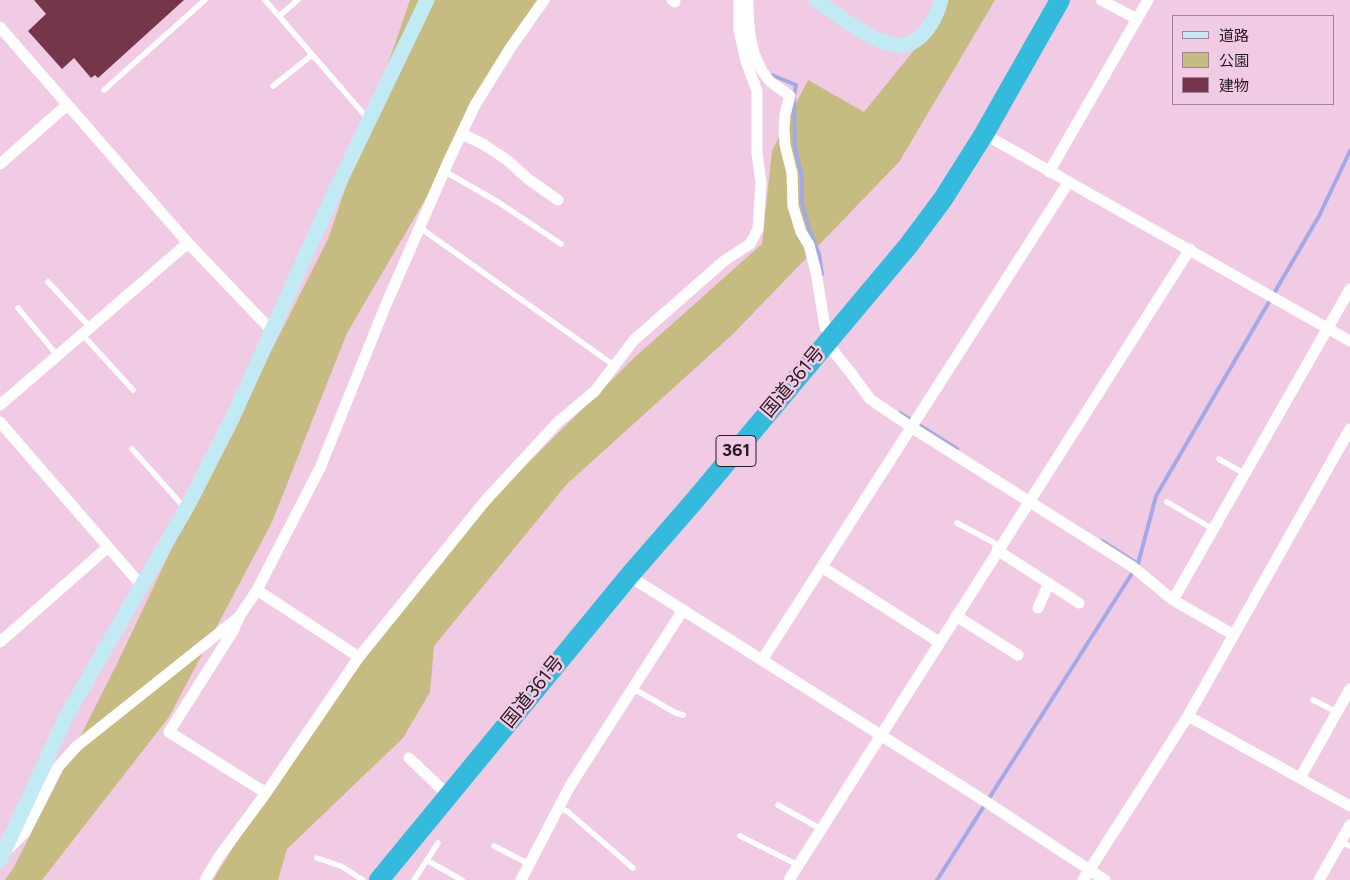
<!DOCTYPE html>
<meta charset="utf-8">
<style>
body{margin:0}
#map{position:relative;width:1350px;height:880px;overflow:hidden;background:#f1cae3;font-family:Figtree,"Noto Sans JP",sans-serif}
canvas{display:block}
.legend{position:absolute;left:1172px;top:15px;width:162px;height:90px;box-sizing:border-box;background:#f1cae3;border:1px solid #a18497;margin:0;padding:6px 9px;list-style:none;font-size:15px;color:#281a24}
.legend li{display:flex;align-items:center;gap:10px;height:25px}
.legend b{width:25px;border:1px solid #a18497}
</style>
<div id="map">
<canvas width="1350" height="880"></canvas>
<ul class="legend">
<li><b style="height:6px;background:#c2eaf5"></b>道路</li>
<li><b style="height:14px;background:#c6bb80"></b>公園</li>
<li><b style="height:14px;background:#75364c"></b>建物</li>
</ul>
</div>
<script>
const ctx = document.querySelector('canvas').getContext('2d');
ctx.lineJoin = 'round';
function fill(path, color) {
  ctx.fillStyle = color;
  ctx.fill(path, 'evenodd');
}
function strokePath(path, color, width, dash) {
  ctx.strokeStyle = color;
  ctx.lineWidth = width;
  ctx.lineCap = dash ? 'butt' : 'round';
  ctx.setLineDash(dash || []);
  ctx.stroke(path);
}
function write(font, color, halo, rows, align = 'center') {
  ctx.font = font + ' Figtree,"Noto Sans JP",sans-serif';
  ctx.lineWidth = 5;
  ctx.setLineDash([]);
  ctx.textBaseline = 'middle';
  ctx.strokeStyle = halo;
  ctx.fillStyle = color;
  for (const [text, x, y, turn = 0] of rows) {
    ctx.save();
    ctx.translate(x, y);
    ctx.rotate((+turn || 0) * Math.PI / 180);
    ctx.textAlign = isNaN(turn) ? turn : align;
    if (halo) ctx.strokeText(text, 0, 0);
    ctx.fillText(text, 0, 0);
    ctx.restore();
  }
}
fill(new Path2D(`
 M 410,0 L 542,0 L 347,333 L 272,522 L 169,717 L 42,880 L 5,880 L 13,869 L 116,666 L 180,531 L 328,239 Z
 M 938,0 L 995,0 L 899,162 L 733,334 L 567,484 L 434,646 L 430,692 L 403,738 L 287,849 L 278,880 L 213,880 L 291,754 L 434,556 L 634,358 L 762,244 L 772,151 L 808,80 L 864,112 L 932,28 Z`), '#c6bb80');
strokePath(new Path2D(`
 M 772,75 L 796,85 L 794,96 L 795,147 L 802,177 L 802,202 L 809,229 L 819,254 L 822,274
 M 900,413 L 957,449
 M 1102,541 L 1138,564
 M 937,880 L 1138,564 L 1156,496 L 1319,216 L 1350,151`), '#a3a9e8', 4);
fill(new Path2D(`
 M 34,0 L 184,0 L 98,78 L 95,75 L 91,78 L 74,58 L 62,69 L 28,31 L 46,14 Z`), '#75364c');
strokePath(new Path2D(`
 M 265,0 L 368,119
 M 279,16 L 298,0
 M 273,86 L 312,55
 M 104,90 L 205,0
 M 444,171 L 498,202 L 561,244
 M 419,227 L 615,366
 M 48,282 L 90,327
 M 18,308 L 57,355
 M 82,334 L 133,390
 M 132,449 L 184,507
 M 1219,459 L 1245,474
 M 1167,502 L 1213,529
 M 957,523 L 1000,546
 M 632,688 L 676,713 L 683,715
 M 1313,700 L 1337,712
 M 778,805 L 821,829
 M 557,809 L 567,811 L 633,868
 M 740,836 L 798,865
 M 1341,842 L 1350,846
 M 494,846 L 529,864
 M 317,858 L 341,866 L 363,880
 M 428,861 L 462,880
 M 414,880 L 438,843`), '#fff', 5.5);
strokePath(new Path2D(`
 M 672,0 L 675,2
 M 748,0 C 748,28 750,57 768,79 C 774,86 783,90 790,96 L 785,114 L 784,129 L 785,145 L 792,173 L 793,206 L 801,232 L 809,245 L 816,272 L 825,327 L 832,336
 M 1137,19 L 1148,0
 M 0,27 L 188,243 L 271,330
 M 462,134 L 483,144 L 507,160 L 528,179 L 558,200
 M 984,134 L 1350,341
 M 0,164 L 67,105
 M 1049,172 L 1137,19 L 1101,0
 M 826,342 L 851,373 L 870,399 L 911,427 L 1133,567 L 1173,600 L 1234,635
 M 0,405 L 188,243
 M 0,422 L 141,585
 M 997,550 L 1079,603
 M 822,567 L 939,642
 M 629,576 L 988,803 L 1105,880
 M 257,590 L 359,657
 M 1173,600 L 1350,289
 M 1038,608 L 1049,583
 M 956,616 L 1018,655
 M 238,620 L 233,631 L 169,732 L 266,793
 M 0,642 L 108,547
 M 762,660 L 1068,183
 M 1188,716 L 1350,806
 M 409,758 L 448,795
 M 1300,778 L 1350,689
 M 8,849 L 25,832 L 58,767 L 77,746 L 239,617 L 257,590 L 320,468 L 385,307 L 449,160 L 475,105 L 511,47 L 544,0
 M 205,880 L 218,858 L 266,793 L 359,657 L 485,501 L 557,423 L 595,391 L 634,340 L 724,261 L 750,244 L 758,229 L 761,182 L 757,154 L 757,91 L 746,61 L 739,30 L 739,0
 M 521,880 L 570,786 L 683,610
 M 789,880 L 1190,249
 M 1083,880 L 1188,716 L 1350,429
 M 1319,880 L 1350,825`), '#fff', 11);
strokePath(new Path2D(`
 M 816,0 C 836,14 872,42 896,45 C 920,48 936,20 941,0
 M 0,860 L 67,715 L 188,505 L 232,419 L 328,206 L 427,0`), '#c2eaf5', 15);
strokePath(new Path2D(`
 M 379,880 L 629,576 L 695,500 L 908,246 L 943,199 L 984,134 L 1060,0`), '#34badd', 20);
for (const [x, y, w] of [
 [736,451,40]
]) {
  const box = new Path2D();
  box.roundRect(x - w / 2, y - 15.5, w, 31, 4);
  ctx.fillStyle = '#f1cae3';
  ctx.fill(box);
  strokePath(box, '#281a24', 1);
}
write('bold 18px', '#281a24', null, [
 ["361",736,451]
]);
write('19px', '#281a24', '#f1cae3', [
 ["国道361号",793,382,-50],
 ["国道361号",533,692,-51]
]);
</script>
